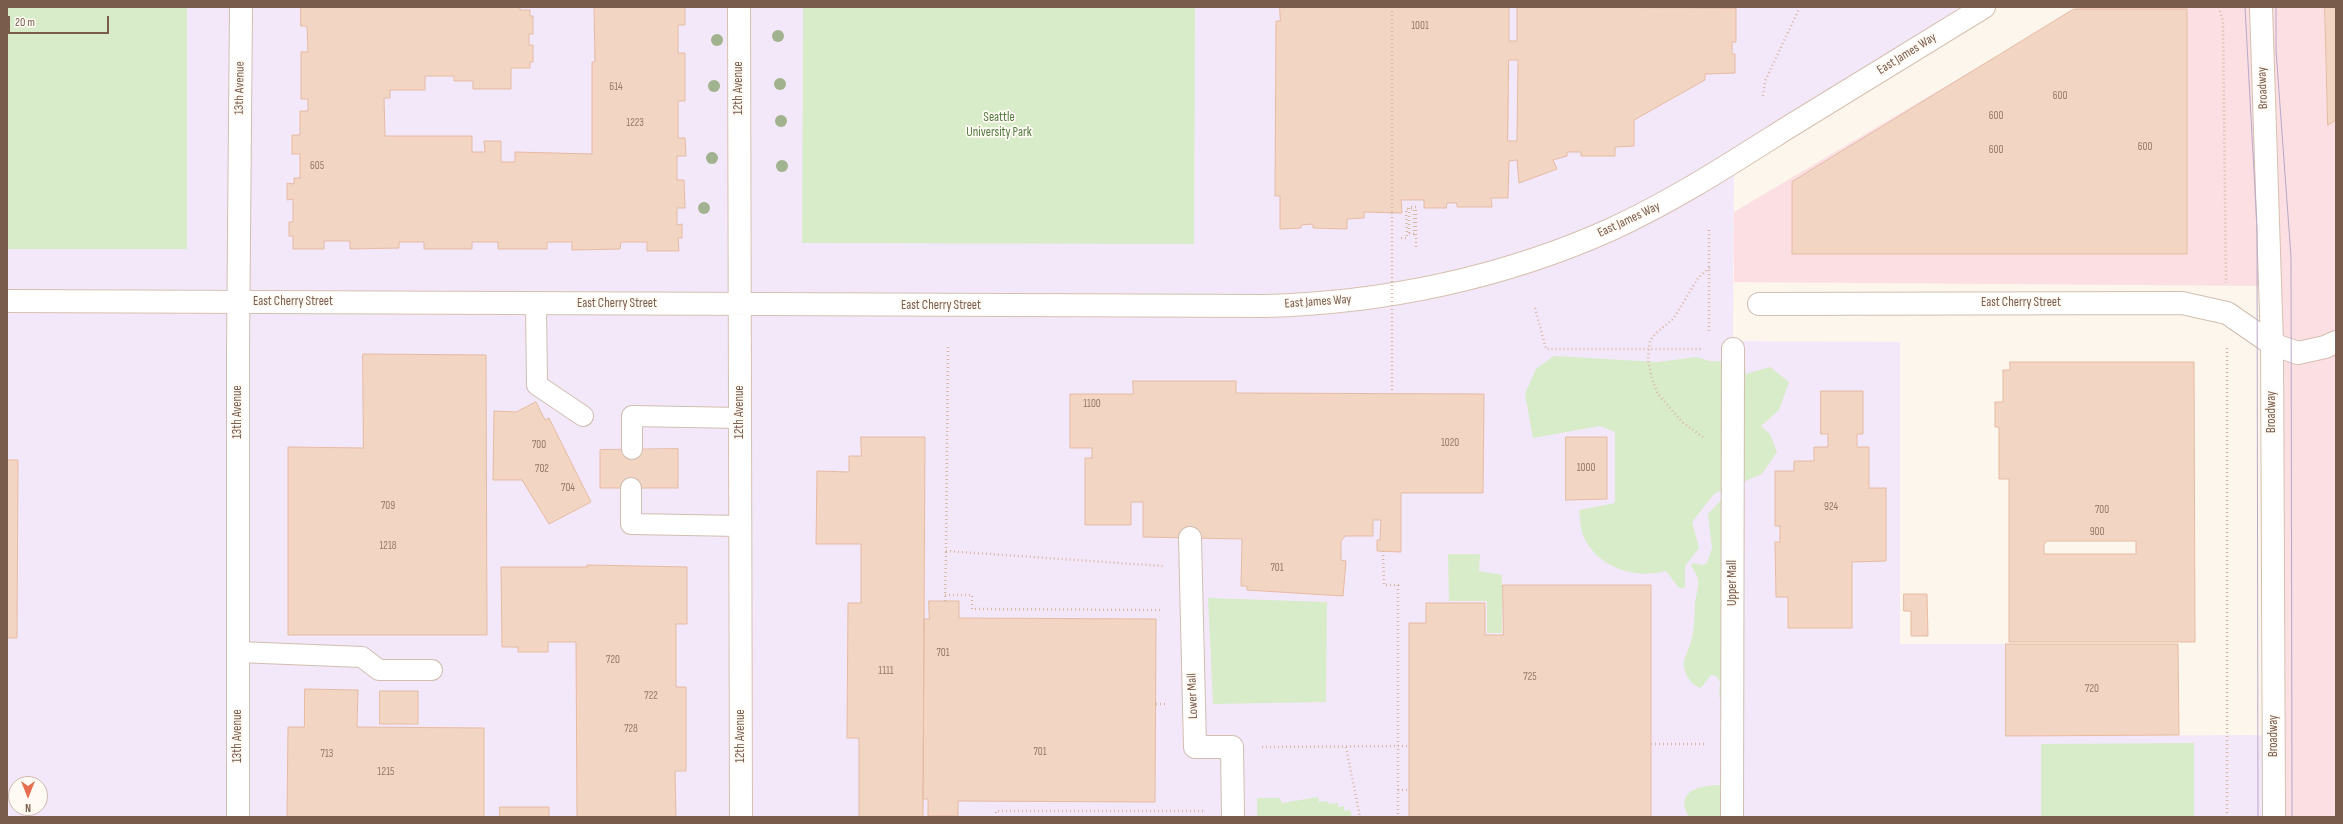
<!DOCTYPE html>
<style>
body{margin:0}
#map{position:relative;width:2343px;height:824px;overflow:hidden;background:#fdf6ec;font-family:"Sofia Sans Condensed",sans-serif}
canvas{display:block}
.frame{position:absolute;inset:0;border:8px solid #7a5c4d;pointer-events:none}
.north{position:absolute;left:8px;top:776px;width:40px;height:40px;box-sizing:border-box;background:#fffaf3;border:1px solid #cabbb1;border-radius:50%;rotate:180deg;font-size:11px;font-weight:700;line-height:16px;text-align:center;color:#7a5c4d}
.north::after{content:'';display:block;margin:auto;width:14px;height:18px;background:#e76f51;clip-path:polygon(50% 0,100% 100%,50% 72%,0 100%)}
.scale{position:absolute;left:8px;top:16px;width:101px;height:18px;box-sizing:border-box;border:2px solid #7a5c4d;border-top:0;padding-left:5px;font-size:12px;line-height:14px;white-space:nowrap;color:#7a5c4d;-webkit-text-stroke:3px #fffaf3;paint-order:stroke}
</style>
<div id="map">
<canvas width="2343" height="824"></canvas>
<div class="frame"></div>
<div class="north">N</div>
<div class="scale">20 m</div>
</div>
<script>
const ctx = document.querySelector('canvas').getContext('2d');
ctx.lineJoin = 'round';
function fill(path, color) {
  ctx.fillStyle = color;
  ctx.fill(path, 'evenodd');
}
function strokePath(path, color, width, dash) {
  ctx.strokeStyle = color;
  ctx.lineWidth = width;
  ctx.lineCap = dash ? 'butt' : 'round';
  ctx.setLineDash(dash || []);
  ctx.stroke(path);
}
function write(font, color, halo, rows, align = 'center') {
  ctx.font = font + ' "Sofia Sans Condensed",sans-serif';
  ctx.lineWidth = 3.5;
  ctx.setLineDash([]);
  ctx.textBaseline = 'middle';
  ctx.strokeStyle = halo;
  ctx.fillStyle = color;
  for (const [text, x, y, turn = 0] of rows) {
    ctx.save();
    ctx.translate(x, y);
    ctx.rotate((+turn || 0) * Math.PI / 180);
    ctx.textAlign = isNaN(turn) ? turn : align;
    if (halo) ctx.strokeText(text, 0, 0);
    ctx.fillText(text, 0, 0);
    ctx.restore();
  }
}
fill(new Path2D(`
 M 7,7 L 1984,7 L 1734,161 L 1733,341 L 1900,342 L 1900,644 L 2006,644 L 2006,736 L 2274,735 L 2274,817 L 7,817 ZM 16,784 L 40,784 L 40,808 L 16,808 Z`), '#f3e8fa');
fill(new Path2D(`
 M 2079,7 L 2336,7 L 2336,817 L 2272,817 L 2266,286 L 1734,282 L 1734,212 Z`), '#fbdfe3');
fill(new Path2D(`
 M 7,7 L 187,7 L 187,249 L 7,249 Z
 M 803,7 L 1195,7 L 1194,244 L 802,243 Z
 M 1554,356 L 1658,362 L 1696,357 L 1710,361 L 1743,362 L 1746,374 L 1770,367 L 1789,382 L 1779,410 L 1761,426 L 1770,434 L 1777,452 L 1762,474 L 1714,494 L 1692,522 L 1699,548 L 1685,566 L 1685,588 L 1679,588 L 1666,571 C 1634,580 1593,566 1582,532 C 1580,525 1580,517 1579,510 L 1615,503 L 1615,432 L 1600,426 L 1533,438 L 1525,394 L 1536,369 Z
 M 1724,497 L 1724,699 L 1719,697 L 1720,682 L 1716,676 L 1711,675 L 1701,688 C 1691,686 1682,671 1684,661 C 1686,654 1690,647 1691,641 C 1695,628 1694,616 1695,604 C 1697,586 1703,582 1691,566 L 1692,563 L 1703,565 L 1707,563 L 1712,548 L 1708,514 Z
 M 1448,554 L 1480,554 L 1479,571 L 1502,575 L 1502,633 L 1487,633 L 1487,601 L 1449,601 Z
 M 1208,598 L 1327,602 L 1326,702 L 1213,704 Z
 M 2194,743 L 2194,817 L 2041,817 L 2041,744 Z
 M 1723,785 L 1722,817 L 1689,817 C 1673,789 1703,785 1723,785 Z
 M 1318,797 L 1319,802 L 1327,801 L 1329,804 L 1338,803 L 1338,807 L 1344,806 L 1344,811 L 1350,810 L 1352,817 L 1257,817 L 1257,798 L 1280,798 L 1282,803 Z`), '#d8ecc9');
const building = new Path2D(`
 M 301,7 L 520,7 L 520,10 L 530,10 L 530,16 L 533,16 L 533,34 L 529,34 L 529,45 L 533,45 L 533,62 L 530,62 L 530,68 L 511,68 L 511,89 L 473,89 L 473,81 L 454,81 L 454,76 L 425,76 L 425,90 L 390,90 L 390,98 L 384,98 L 385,136 L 472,136 L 472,152 L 485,152 L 484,141 L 501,141 L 501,162 L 515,162 L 515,152 L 592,154 L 592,62 L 595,62 L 594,7 L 685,7 L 685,25 L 678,25 L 678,53 L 685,53 L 685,101 L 678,101 L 678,138 L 685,138 L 686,156 L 677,156 L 677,180 L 684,180 L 685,208 L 677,208 L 677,225 L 682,224 L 682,238 L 678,238 L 679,251 L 647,251 L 647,242 L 621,242 L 620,249 L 572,250 L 572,242 L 547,242 L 547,249 L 498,249 L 498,242 L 472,242 L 472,249 L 424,249 L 424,242 L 399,242 L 399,248 L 350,249 L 350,241 L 324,241 L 324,249 L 293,249 L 293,236 L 289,236 L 289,222 L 293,222 L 293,199 L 287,200 L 287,183 L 294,184 L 294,178 L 300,178 L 300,154 L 292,154 L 292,135 L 300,135 L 300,111 L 308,111 L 308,99 L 301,99 L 301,52 L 308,52 L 307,26 L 301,26 Z
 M 1280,7 L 1509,7 L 1509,41 L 1517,41 L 1517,7 L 1736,8 L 1736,42 L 1732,42 L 1732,54 L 1735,54 L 1735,73 L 1705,74 L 1705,80 L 1634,120 L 1634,146 L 1615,147 L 1615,156 L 1581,156 L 1581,152 L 1567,152 L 1567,156 L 1553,160 L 1557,169 L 1519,183 L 1517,160 L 1509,161 L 1508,198 L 1491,198 L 1492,207 L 1457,207 L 1457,203 L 1447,203 L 1446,208 L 1424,208 L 1424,200 L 1401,200 L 1402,213 L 1364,212 L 1364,218 L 1347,219 L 1347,229 L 1313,228 L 1313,224 L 1301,225 L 1301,228 L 1280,229 L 1280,196 L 1275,196 L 1276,21 L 1280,21 ZM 1509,60 L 1518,60 L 1517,141 L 1508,141 Z
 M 2325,7 L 2336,7 L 2336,120 L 2328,125 Z
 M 2074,9 L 2187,9 L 2187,254 L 1792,254 L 1792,182 Z
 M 363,354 L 486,355 L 487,635 L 288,635 L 288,447 L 363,448 Z
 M 2010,362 L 2194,362 L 2195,642 L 2009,642 L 2009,479 L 1999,479 L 1999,427 L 1995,427 L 1995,402 L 2003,402 L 2003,370 L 2010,370 ZM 2047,541 L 2136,541 L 2136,554 L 2044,554 L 2044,545 Z
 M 1133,381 L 1236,381 L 1236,393 L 1484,394 L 1483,493 L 1401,493 L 1401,552 L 1377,551 L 1377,540 L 1380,540 L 1381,520 L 1373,520 L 1373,536 L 1345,536 L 1341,541 L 1341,560 L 1346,561 L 1343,596 L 1247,590 L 1247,586 L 1241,586 L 1242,539 L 1143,537 L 1143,502 L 1131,502 L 1131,525 L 1085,525 L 1085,458 L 1092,458 L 1092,448 L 1070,448 L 1070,394 L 1133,394 Z
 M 1821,391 L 1863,391 L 1863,434 L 1857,434 L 1857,447 L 1869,447 L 1869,488 L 1886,488 L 1886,561 L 1852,562 L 1852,628 L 1788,628 L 1788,597 L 1776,597 L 1775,542 L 1780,542 L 1780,526 L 1775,526 L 1775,471 L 1794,471 L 1794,461 L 1814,461 L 1814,447 L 1828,447 L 1828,434 L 1821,434 Z
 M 536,402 L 545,420 L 549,418 L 591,502 L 549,524 L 522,480 L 493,480 L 494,411 L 516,412 Z
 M 861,437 L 925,437 L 923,817 L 859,817 L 859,738 L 847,738 L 848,603 L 861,603 L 861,544 L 816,544 L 817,471 L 849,472 L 849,456 L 861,456 Z
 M 1566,437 L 1607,437 L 1607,499 L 1566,500 Z
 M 678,449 L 678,488 L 600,488 L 600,450 Z
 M 7,460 L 18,460 L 17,638 L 7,638 Z
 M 587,565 L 687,567 L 687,624 L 676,624 L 676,687 L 686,687 L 686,771 L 675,771 L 676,817 L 577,817 L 576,642 L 548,642 L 548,652 L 518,652 L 518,647 L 502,647 L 501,567 L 587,567 Z
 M 1503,585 L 1651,585 L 1651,817 L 1409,817 L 1409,623 L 1426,623 L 1426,603 L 1485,603 L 1485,635 L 1503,635 Z
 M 1904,594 L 1927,594 L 1928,636 L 1911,636 L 1911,611 L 1904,611 Z
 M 929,601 L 959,601 L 959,618 L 1156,619 L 1155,802 L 958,801 L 958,816 L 928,816 L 928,799 L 923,799 L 924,619 L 929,619 Z
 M 2006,644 L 2178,644 L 2179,735 L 2006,736 Z
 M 305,689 L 358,690 L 357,727 L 484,728 L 484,817 L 287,817 L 288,727 L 304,727 Z
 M 380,691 L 418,691 L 418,724 L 380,724 Z
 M 500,807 L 549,807 L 549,817 L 500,817 Z`);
fill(building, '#f3d5c3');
strokePath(building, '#e6bba3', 1);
const service = new Path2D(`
 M 536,304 L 537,385 L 583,416
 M 632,449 L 632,416 L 740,418
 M 631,488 L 631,524 L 740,526
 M 238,652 L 362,657 L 379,670 L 432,670`);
const pedestrian = new Path2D(`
 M 1190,538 L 1195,747 L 1232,747 L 1233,817
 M 1732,817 L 1733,349`);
const minor = new Path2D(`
 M 1759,304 L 2182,303 L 2227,313 L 2272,344 L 2298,353 L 2325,347 L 2336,342
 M 238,817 L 238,349 L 241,7`);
const secondary = new Path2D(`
 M 739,7 L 741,817
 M 2261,7 L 2272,344 L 2274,817
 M 7,301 L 1265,306 C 1383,303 1503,278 1612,229 C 1673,201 1730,164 1787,128 C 1853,88 1918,47 1984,7`);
strokePath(service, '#d1beb0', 22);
strokePath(pedestrian, '#d1beb0', 24);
strokePath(minor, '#d1beb0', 24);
strokePath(secondary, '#d6c0b0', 24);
strokePath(new Path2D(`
 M 1392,7 L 1392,213
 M 2219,7 L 2223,22 L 2226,283
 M 1763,96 L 1765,81 L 1800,7
 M 1709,230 L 1709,331
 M 1409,233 L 1409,207 L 1416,207 L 1416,248
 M 1535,308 L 1546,349 L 1703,349
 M 948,347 L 946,551 L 1163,566
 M 2227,348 L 2227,817
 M 1703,437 L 1682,422 L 1658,394 L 1652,379 L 1648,360 L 1650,341 L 1656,333 L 1674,318 L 1698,278 L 1710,267
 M 1383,551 L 1384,585 L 1398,585 L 1398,729
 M 945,595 L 972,595 L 972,609 L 1163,610
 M 945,601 L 946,552
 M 1156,704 L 1165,704
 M 1651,744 L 1704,744
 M 1262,747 L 1409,746
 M 1346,747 L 1360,817
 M 1398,765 L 1398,817
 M 1398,790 L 1409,790
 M 996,817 L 996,811 L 1204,811`), '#d9b8a5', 2.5, [1, 3]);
strokePath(service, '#fff', 20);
strokePath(pedestrian, '#fff', 22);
strokePath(minor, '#fff', 22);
strokePath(secondary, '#fff', 22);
strokePath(new Path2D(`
 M 2245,7 L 2257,227 L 2258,817
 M 2276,7 L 2276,50 L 2291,257 L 2292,817`), '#b9a8c9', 1);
strokePath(new Path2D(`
 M 1392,213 L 1392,393
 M 1401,238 L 1407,238 L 1406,209 L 1414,209 L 1414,234 L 1409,233
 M 1398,729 L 1398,765`), '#d9b8a5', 2.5, [1, 3]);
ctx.fillStyle = '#a0b28e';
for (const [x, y] of [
 [778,36],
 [717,40],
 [780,84],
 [714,86],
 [781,121],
 [712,158],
 [782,166],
 [704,208]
]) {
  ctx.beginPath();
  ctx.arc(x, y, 6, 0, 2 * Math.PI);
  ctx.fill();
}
write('11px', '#987a6a', null, [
 ["1001",1420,26],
 ["614",616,87],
 ["600",2060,96],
 ["600",1996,116],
 ["1223",635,123],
 ["600",2145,147],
 ["600",1996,150],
 ["605",317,166],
 ["1100",1092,404],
 ["1020",1450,443],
 ["700",539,445],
 ["1000",1586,468],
 ["702",542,469],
 ["704",568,488],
 ["709",388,506],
 ["924",1831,507],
 ["700",2102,510],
 ["900",2097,532],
 ["1218",388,546],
 ["701",1277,568],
 ["701",943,653],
 ["720",613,660],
 ["1111",886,671],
 ["725",1530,677],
 ["720",2092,689],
 ["722",651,696],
 ["728",631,729],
 ["701",1040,752],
 ["713",327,754],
 ["1215",386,772]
]);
write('13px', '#7a5c4d', '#fffaf3', [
 ["East James Way",1907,54,-32],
 ["13th Avenue",240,88,-89],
 ["12th Avenue",739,88,-90],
 ["Broadway",2263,88,-92],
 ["East James Way",1629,220,-25],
 ["East Cherry Street",293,302],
 ["East James Way",1318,302,-4],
 ["East Cherry Street",2021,303],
 ["East Cherry Street",617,304],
 ["East Cherry Street",941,306],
 ["13th Avenue",238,412,-90],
 ["12th Avenue",740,412,-90],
 ["Broadway",2272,412,-90],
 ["Upper Mall",1733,583,-90],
 ["Lower Mall",1193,696,-92],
 ["13th Avenue",238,736,-90],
 ["12th Avenue",741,736,-90],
 ["Broadway",2274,736,-90]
]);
write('13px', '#537a41', '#fffaf3', [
 ["Seattle",999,118],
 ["University Park",999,133]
]);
</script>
